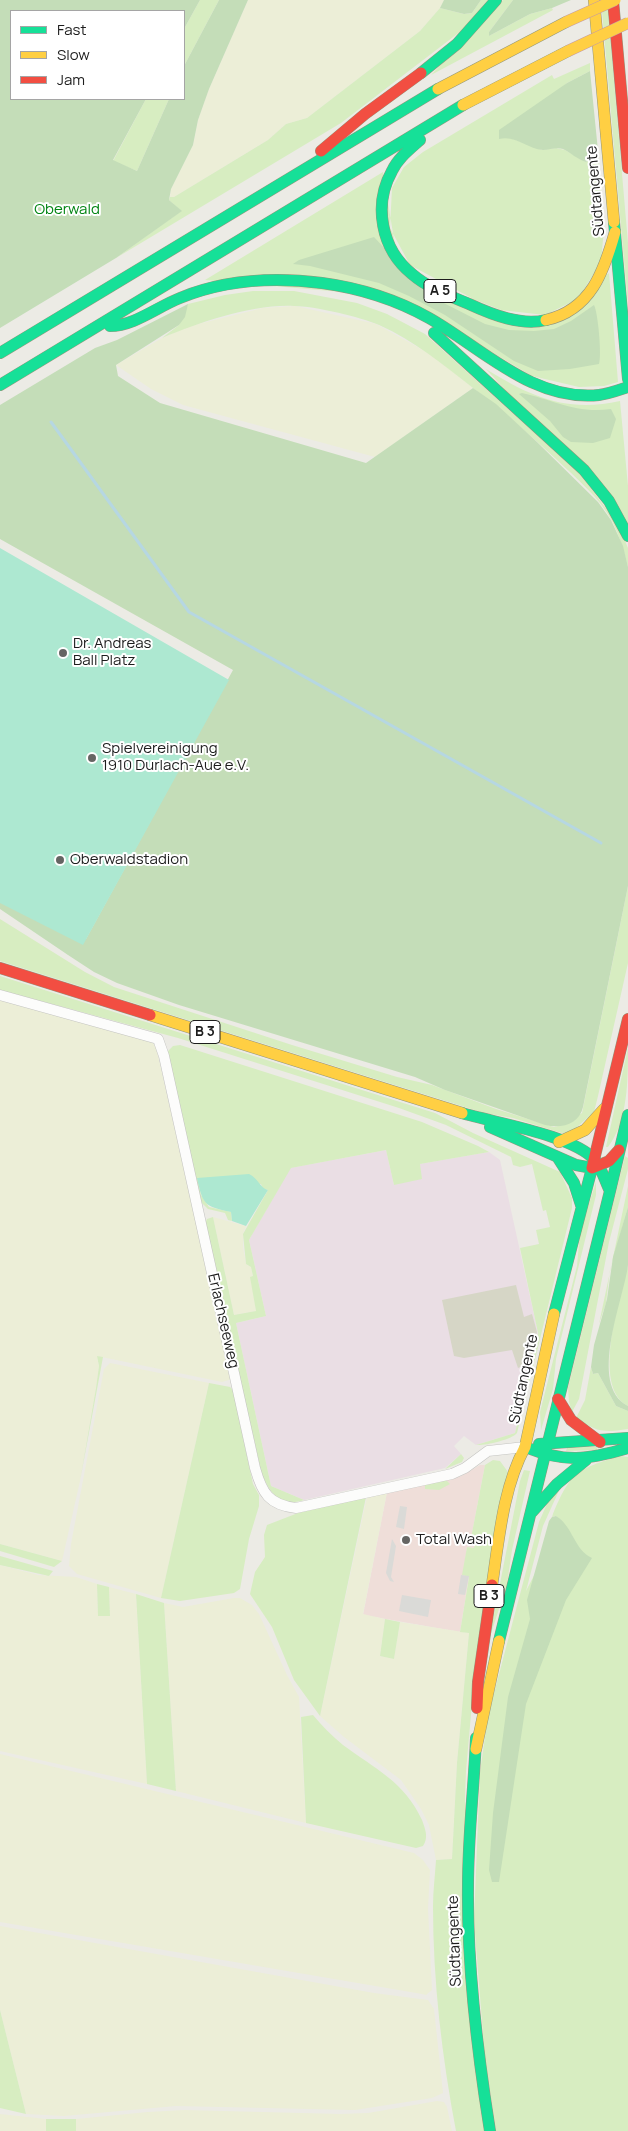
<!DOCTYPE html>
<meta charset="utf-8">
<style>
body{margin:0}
#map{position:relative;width:628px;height:2131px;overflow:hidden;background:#ecebe5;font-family:Manrope,sans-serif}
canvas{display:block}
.legend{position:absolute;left:10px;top:10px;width:175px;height:90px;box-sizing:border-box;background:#fff;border:1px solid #a5a5a5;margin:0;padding:6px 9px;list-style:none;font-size:15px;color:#1d1d1d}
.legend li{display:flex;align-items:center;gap:10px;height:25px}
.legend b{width:25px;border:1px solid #a5a5a5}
</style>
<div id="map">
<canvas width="628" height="2131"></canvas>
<ul class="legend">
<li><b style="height:6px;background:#16e098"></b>Fast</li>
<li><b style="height:6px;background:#ffcf43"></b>Slow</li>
<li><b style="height:6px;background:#f24e42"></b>Jam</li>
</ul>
</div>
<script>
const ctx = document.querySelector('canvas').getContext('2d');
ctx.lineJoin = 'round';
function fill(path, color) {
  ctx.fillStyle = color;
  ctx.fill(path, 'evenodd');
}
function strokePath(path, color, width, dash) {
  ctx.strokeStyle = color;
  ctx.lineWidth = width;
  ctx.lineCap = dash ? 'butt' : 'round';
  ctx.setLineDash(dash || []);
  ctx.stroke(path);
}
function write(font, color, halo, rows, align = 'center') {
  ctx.font = font + ' Manrope,sans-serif';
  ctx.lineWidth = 4;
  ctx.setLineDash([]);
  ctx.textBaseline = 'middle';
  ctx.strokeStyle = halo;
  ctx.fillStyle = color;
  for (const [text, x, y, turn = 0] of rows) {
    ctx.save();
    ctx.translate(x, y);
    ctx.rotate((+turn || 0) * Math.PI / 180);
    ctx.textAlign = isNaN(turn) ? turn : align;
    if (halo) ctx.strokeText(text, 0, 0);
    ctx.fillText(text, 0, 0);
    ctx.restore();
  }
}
fill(new Path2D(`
 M 480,1465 L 485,1465 L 471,1538 L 476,1539 L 474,1548 L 467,1547 L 463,1575 L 469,1576 L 460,1632 L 363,1615 L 387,1492 L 461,1476 Z`), '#efded9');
fill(new Path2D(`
 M 386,1150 L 394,1185 L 419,1164 L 489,1152 L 500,1160 L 538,1333 L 515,1433 L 476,1445 L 464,1436 L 454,1446 L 461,1454 L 445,1468 L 304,1500 L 271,1486 L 236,1323 L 266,1316 L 249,1240 L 290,1168 Z`), '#eadee4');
fill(new Path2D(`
 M 516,1285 L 524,1317 L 532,1314 L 537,1332 L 530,1363 L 518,1368 L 512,1350 L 464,1358 L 454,1356 L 442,1300 Z`), '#d6d6c6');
fill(new Path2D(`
 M 248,0 L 444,0 L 440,8 L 420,31 L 307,118 L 286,124 L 268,140 L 174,197 L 170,197 L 171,189 L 193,145 L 198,120 L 209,89 Z
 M 295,306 L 376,324 L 432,355 L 473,388 L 375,457 L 183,405 L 151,389 L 116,365 L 162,338 L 190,326 L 263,308 Z
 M 0,1000 L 152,1042 L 156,1047 L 232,1379 L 222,1382 L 97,1356 L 99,1366 L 96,1388 L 80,1481 L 62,1561 L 0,1544 Z
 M 213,1217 L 246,1226 L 243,1234 L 243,1248 L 246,1264 L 251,1267 L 253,1277 L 251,1278 L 256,1311 L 234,1315 Z
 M 110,1363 L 209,1383 L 161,1598 L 77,1574 L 69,1566 L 71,1544 L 104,1369 Z
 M 387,1492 L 363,1614 L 385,1619 L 380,1656 L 394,1659 L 400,1622 L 469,1633 L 457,1763 L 452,1859 L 436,1860 L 429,1825 L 421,1809 L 401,1780 L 344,1737 L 320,1716 L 367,1497 Z
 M 0,1565 L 38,1575 L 76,1577 L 97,1584 L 98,1616 L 110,1616 L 109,1587 L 136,1594 L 147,1784 L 0,1751 Z
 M 234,1598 L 240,1598 L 252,1605 L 259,1614 L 287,1675 L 299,1697 L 306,1823 L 176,1791 L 164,1603 L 183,1607 Z
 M 0,1754 L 414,1853 L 423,1860 L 430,1870 L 428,1909 L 432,1990 L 426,1995 L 422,1994 L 0,1922 Z
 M 0,1926 L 374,1993 L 428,2000 L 434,2009 L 443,2093 L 432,2098 L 355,2110 L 176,2106 L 64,2116 L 26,2114 L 0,2010 Z
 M 437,2101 L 444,2102 L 447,2107 L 452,2131 L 76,2131 L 76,2119 L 148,2112 L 184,2110 L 340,2114 L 368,2113 Z
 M 0,2114 L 46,2119 L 46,2131 L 0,2131 Z`), '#eceed7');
fill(new Path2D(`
 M 200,0 L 219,0 L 184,66 L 184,29 Z
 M 481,0 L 488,0 L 461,31 L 341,123 L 116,258 L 181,211 L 169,200 L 170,197 L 174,197 L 268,140 L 286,124 L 307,118 L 420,31 L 440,8 L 464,14 L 472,13 Z
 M 503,0 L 513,0 L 489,32 L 489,36 L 530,14 L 552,8 L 553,10 L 431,75 Z
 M 601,0 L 607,0 L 628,243 L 628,305 Z
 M 590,63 L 590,71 L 567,83 L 508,137 L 542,150 L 556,148 L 565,150 L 586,162 L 598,151 L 604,228 L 601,262 L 578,299 L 545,315 L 492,309 L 410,265 L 390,228 L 392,188 L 404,167 L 423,152 L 552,75 L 554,79 Z
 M 146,99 L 169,99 L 137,171 L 113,161 Z
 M 383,172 L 399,270 L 542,326 L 609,273 L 618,382 L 604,386 L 579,387 L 532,376 L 399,297 L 205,280 Z
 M 253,291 L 294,291 L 357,303 L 387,314 L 425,334 L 581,475 L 619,526 L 628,548 L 628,567 C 624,551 619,535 612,521 C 599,497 576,478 556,459 C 529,434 502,411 473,388 C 442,364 415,341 379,325 C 361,317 314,306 294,306 C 252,304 201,322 162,338 L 179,325 L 188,304 L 225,295 Z
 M 486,369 C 531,397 567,413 620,401 L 628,486 L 628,524 Z
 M 628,886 L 628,963 L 598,1096 L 594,1112 L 568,1135 L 513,1118 L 484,1113 L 0,961 L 0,919 L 85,972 L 114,987 L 292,1045 L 397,1077 L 432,1085 L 496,1109 L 554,1127 L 562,1125 L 582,1113 Z
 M 0,976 L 435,1113 L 473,1133 L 560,1172 L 572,1198 L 572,1208 L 517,1433 C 511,1440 484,1446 476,1445 L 515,1433 L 538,1333 L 520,1248 L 539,1244 L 536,1230 L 550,1227 L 546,1210 L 543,1211 L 532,1164 L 520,1167 L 513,1165 L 511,1157 L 446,1125 L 399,1108 L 178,1038 L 0,990 Z
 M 180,1045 L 422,1122 L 478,1146 L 489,1152 L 420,1164 L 422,1179 L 394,1185 L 386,1150 L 291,1168 L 249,1240 L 266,1316 L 236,1323 L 271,1486 L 304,1500 C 279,1508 268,1491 261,1471 L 205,1223 L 207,1219 L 213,1217 L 234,1315 L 256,1311 L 250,1277 L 253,1276 L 251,1267 L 246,1264 L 243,1234 L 268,1190 L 263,1189 L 261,1184 L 198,1178 L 201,1195 L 209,1207 L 231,1212 L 232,1221 L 228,1220 L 225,1213 L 208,1209 L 201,1202 L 167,1052 L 173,1046 Z
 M 628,1048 C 628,1080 628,1121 608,1147 L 606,1147 Z
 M 625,1156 L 628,1158 L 628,1169 L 609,1242 L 579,1399 L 572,1412 L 569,1402 L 568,1388 Z
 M 596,1182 L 596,1195 L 556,1359 L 553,1389 L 541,1430 L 540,1412 L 577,1266 L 580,1232 Z
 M 628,1186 L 628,1207 L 610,1270 L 606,1303 L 599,1324 Z
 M 628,1265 L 628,1406 C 591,1387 620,1297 628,1265 Z
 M 97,1356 L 103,1357 L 80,1481 L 96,1388 L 99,1366 Z
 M 591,1367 L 593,1374 L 598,1373 L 616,1406 L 628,1411 L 628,1429 C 603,1433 597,1432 576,1418 L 585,1400 Z
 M 209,1383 L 230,1387 L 233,1390 L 253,1484 L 259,1495 L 259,1506 L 249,1539 L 240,1589 L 234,1593 L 180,1601 L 161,1598 Z
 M 568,1445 L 597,1447 L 597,1450 L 566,1451 Z
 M 461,1454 L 464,1458 L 462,1462 L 445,1469 Z
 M 620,1456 L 628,1457 L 628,2131 L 496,2131 L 485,2060 L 474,1920 L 480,1772 L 488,1716 L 539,1522 L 550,1497 L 561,1486 L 543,1526 L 526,1591 L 562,1521 L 556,1516 L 552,1517 C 569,1474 576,1469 620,1456 Z
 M 493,1460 L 500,1461 L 508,1472 L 476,1658 L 466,1771 L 465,1798 L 484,2131 L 456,2131 C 442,2057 433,1982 433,1906 C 433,1891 435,1876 436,1860 L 452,1859 L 457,1763 L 469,1633 L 460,1632 L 469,1577 L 462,1575 L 467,1547 L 474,1548 L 476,1539 L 471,1538 L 485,1465 Z
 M 524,1470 L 530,1471 L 512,1550 L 507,1584 L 489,1640 L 520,1481 Z
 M 446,1480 L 450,1484 L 439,1490 L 425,1489 L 425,1485 Z
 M 366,1497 L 320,1716 L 294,1680 L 272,1627 L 250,1594 L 255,1572 L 265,1557 L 264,1535 L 267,1525 L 298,1513 Z
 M 0,1544 L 62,1561 L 54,1567 L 0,1551 Z
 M 0,1556 L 53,1571 L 49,1576 L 0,1565 Z
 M 97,1584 L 109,1587 L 110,1616 L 98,1616 Z
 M 136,1594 L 164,1603 L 176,1791 L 147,1784 Z
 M 385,1619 L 400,1622 L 394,1659 L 380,1656 Z
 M 313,1715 C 322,1726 332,1736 343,1745 C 375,1769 404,1781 422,1820 C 425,1829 429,1837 423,1846 L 416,1848 L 306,1823 L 301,1717 Z
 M 0,2010 L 26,2114 L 0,2108 Z
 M 46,2119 L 76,2119 L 76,2131 L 46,2131 Z`), '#d7edc1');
fill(new Path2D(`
 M 0,0 L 200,0 L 184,29 L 184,11 L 11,11 L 11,99 L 146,99 L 113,160 L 137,171 L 169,99 L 184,99 L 184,66 L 219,0 L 248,0 L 209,89 L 198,120 L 193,145 L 171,189 L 169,200 L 182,211 L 116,258 L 0,328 Z
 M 444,0 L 481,0 L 472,13 L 464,14 L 440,8 Z
 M 513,0 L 571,0 L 552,8 L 530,14 L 489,36 L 489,32 Z
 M 590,71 L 598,151 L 586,162 C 577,159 571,153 563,149 C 556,147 550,150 543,150 C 527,149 516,135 499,139 L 499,130 L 567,83 Z
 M 374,237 L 428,295 L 485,324 L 509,330 L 534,331 L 554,329 L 571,321 L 594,305 C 598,312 602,356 599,364 L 570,369 L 538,371 L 514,361 L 445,315 L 409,296 L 379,283 L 310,266 L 293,264 L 299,260 Z
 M 188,304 L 185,317 L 179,325 L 116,365 L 118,376 L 160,403 L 366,463 L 473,388 L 496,404 L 536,441 L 598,502 L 611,520 L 623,546 L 628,567 L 628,886 L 583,1107 C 579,1124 562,1129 545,1125 L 445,1090 L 415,1077 L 179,1005 L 117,983 L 94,972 L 68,955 L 0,909 L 0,894 L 86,939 L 233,670 L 0,539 L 0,405 L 95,348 L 117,340 Z
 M 522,393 C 554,400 576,414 611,409 L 616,419 L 610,438 L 593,443 L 571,442 L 563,437 L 550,421 L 519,394 Z
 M 628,1207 C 628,1226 628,1246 628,1265 C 624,1299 587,1385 628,1406 L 628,1411 L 616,1406 L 598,1373 L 593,1374 L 591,1367 L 594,1345 L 607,1299 L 613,1257 Z
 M 556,1516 C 573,1526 574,1550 592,1558 L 566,1600 L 526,1704 L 499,1882 L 492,1882 L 489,1870 L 493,1813 L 508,1697 L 530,1619 L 527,1600 L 549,1521 L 552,1517 Z`), '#c4ddb8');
fill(new Path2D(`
 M 0,548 L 229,680 L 83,945 L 0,903 Z
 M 249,1174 C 258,1178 260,1188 268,1190 L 246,1226 L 232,1221 L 231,1212 C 204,1206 203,1205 197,1178 Z`), '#ade8d1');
fill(new Path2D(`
 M 400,1506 L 407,1507 L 404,1529 L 396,1527 Z
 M 392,1539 L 396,1546 L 391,1577 L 394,1582 L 390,1581 L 386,1573 Z
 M 461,1575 L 469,1576 L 465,1595 L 458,1594 Z
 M 402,1595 L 431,1600 L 428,1617 L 399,1611 Z`), '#dadad7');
strokePath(new Path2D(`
 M 51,422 L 189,612 L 601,843`), '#b6d7e2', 3);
const street = new Path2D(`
 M 0,995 L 158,1039 L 164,1056 L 255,1468 C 262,1493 269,1505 296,1508 L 452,1474 L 465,1468 L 488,1451 L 525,1447`);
const fast = new Path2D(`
 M 421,73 L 457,44 L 496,0
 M 420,140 C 410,149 398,158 392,171 C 373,205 381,249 412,274 C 428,288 450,296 469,304 C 493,315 521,326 546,320
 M 614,222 L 628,379
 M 110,326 C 134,326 157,307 180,298 C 224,280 274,277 322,283 C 359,288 397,300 429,318 C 482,348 533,402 599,395 C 608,394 619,390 628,387
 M 434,333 L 584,470 L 609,501 L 628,536
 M 0,353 L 438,89
 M 0,385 L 463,105
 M 462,1113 C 495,1123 573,1135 595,1160 C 602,1169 605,1181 610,1191 L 499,1641
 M 490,1127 L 576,1165 L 592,1168 L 554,1314
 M 558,1158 L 574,1183 L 581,1205
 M 610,1191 L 628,1115
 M 539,1444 L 628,1438
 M 525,1447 C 565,1463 587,1460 628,1448
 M 532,1512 L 557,1484 L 586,1460
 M 476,1738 C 474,1787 468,1836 468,1886 C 467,1968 477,2050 490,2131`);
const slow = new Path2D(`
 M 594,0 L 614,222
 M 438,89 L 566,22
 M 463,105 L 568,51
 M 546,320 C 591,310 604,271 615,232
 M 150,1015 L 462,1113
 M 559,1142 L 585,1130 L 604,1109
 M 492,1585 C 499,1539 503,1488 525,1447 L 554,1314
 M 476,1749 L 499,1641`);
const jam = new Path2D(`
 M 613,0 L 628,168
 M 321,151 L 365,114 L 421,73
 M 0,968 L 150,1015
 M 619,1150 L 609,1161 L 592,1168 L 628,1019
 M 558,1399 L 571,1420 L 600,1442
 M 477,1708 L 478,1682 L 492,1585`);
strokePath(street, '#c4c4c1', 11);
strokePath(fast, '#93977c', 12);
strokePath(slow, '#93977c', 12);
strokePath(jam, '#93977c', 12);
strokePath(street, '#fcfcfb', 10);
strokePath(fast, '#16e098', 11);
strokePath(slow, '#ffcf43', 11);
strokePath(jam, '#f24e42', 11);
const slowBridge = new Path2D(`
 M 566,22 L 615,0
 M 568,51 L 628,23`);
strokePath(slowBridge, '#c49ba5', 12, []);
strokePath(slowBridge, '#ffcf43', 11);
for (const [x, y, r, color] of [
 [63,653,5,"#656563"],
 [92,758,5,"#656563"],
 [60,860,5,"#656563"],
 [406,1540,5,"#656563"]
]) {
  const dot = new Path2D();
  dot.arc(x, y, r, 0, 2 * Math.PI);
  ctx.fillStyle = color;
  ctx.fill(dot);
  strokePath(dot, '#fff', 2);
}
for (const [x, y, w] of [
 [440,291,32],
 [205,1032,30],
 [489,1596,30]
]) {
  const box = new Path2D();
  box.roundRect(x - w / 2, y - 11.5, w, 23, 4);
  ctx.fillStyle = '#fff';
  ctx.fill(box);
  strokePath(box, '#1d1d1d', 1);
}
write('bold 14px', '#1d1d1d', null, [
 ["A 5",440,291],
 ["B 3",205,1032],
 ["B 3",489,1596]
]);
write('15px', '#1d1d1d', '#fff', [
 ["Südtangente",596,191,-95],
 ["Erlachseeweg",223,1321,77],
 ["Südtangente",524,1379,-78],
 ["Südtangente",455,1941,-92]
]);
write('15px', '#028513', '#fff', [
 ["Oberwald",67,210]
]);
write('15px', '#1d1d1d', '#fff', [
 ["Dr. Andreas",73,644],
 ["Ball Platz",73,661],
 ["Spielvereinigung",102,749],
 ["1910 Durlach-Aue e.V.",102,766],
 ["Oberwaldstadion",70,860],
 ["Total Wash",416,1540]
], 'left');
</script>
